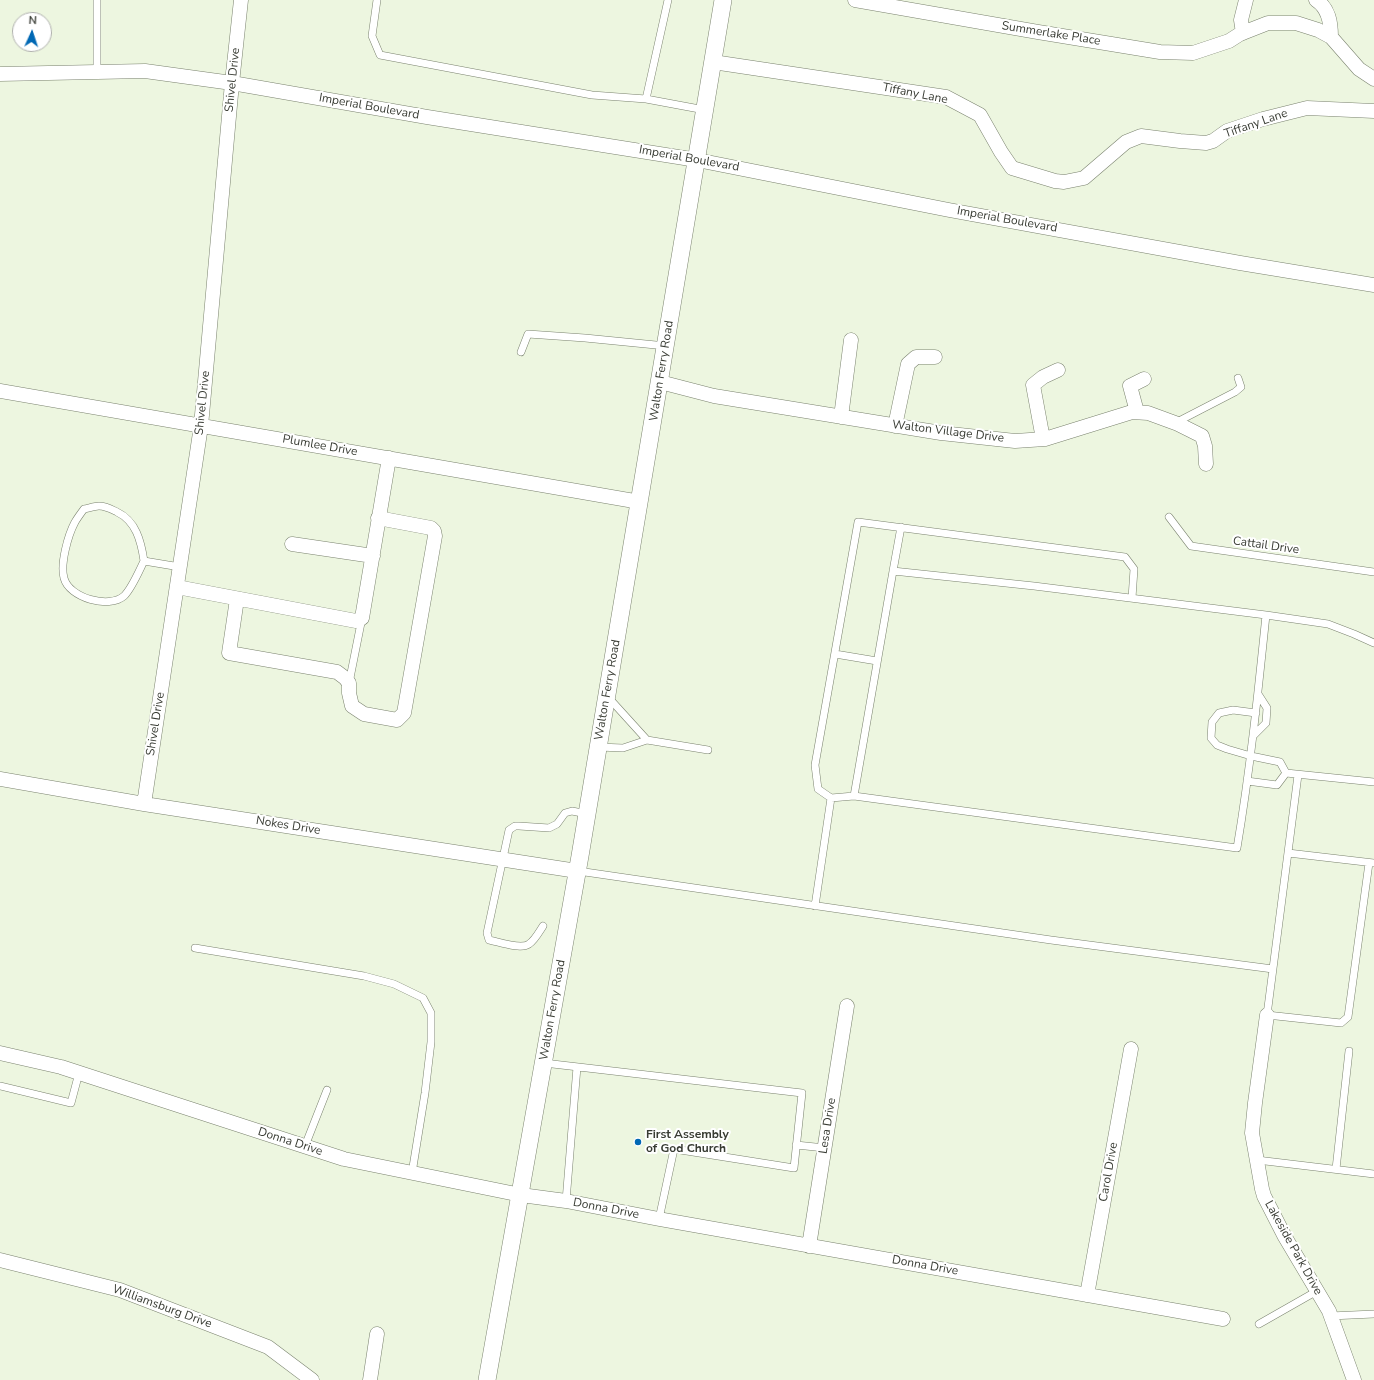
<!DOCTYPE html>
<style>
body{margin:0}
#map{position:relative;width:1374px;height:1380px;overflow:hidden;background:#edf6e0;font-family:"Nunito Sans",sans-serif}
canvas{display:block}
.north{position:absolute;left:12px;top:12px;width:40px;height:40px;box-sizing:border-box;background:#fff;border:1px solid #b0b1ae;border-radius:50%;rotate:3deg;font-size:11px;font-weight:700;line-height:16px;text-align:center;color:#393c34}
.north::after{content:'';display:block;margin:auto;width:14px;height:18px;background:#0068b4;clip-path:polygon(50% 0,100% 100%,50% 72%,0 100%)}
</style>
<div id="map">
<canvas width="1374" height="1380"></canvas>
<div class="north">N</div>
</div>
<script>
const ctx = document.querySelector('canvas').getContext('2d');
ctx.lineJoin = 'round';
function strokePath(path, color, width, dash) {
  ctx.strokeStyle = color;
  ctx.lineWidth = width;
  ctx.lineCap = dash ? 'butt' : 'round';
  ctx.setLineDash(dash || []);
  ctx.stroke(path);
}
function write(font, color, halo, rows, align = 'center') {
  ctx.font = font + ' "Nunito Sans",sans-serif';
  ctx.lineWidth = 4;
  ctx.setLineDash([]);
  ctx.textBaseline = 'middle';
  ctx.strokeStyle = halo;
  ctx.fillStyle = color;
  for (const [text, x, y, turn = 0] of rows) {
    ctx.save();
    ctx.translate(x, y);
    ctx.rotate((+turn || 0) * Math.PI / 180);
    ctx.textAlign = isNaN(turn) ? turn : align;
    if (halo) ctx.strokeText(text, 0, 0);
    ctx.fillText(text, 0, 0);
    ctx.restore();
  }
}
const service = new Path2D(`
 M 377,0 L 372,36 L 380,55 L 592,95 L 646,99 L 705,110
 M 97,72 L 97,0
 M 646,99 L 668,0
 M 521,352 L 528,334 L 585,338 L 666,346
 M 1175,423 L 1235,392 L 1241,387 L 1238,378
 M 1169,517 L 1191,546 L 1374,572
 M 144,561 C 139,571 132,588 124,596 C 109,609 69,598 64,578 C 60,564 68,535 75,522 C 78,517 81,513 84,509 C 89,508 95,506 99,506 C 106,506 111,509 117,512 C 136,521 141,541 144,561 L 180,567
 M 893,571 L 901,527
 M 1266,615 L 1328,624 L 1354,634 L 1374,643
 M 835,654 L 877,661
 M 349,683 L 362,618
 M 608,697 L 647,740
 M 1256,713 L 1233,710 L 1219,713 L 1212,722 L 1211,738 L 1217,745 L 1227,749 L 1251,756 L 1280,762 L 1286,773
 M 1254,735 L 1266,723 L 1267,708 L 1258,694
 M 598,747 L 623,748 L 647,740 L 708,750
 M 1286,773 L 1374,782
 M 1298,775 L 1267,1015 L 1341,1023 L 1348,1017 L 1369,863
 M 1247,781 L 1277,785 L 1286,773
 M 831,798 L 818,789 L 815,765 L 858,522 L 1125,557 L 1134,569 L 1132,598
 M 1288,853 L 1374,863
 M 578,871 L 1051,940 L 1273,969
 M 815,906 L 831,798 L 854,796 L 893,571 L 1034,586 L 1266,615 C 1258,693 1250,771 1237,848 L 854,796
 M 543,926 C 539,932 535,940 529,944 C 521,950 499,942 489,940 L 487,933 L 509,830 L 515,826 L 519,826 L 549,828 L 557,824 L 565,813 L 572,811 L 587,814
 M 195,948 L 364,976 L 394,984 L 423,998 L 431,1013 L 431,1042 L 425,1093 L 412,1173
 M 544,1063 L 802,1093 L 794,1168 L 674,1149 L 659,1219
 M 0,1086 L 71,1103 L 79,1073
 M 796,1145 L 825,1148
 M 305,1146 L 327,1090
 M 1257,1160 L 1374,1174
 M 1336,1169 L 1349,1051
 M 566,1201 L 577,1067
 M 1330,1316 L 1374,1314
 M 1259,1324 L 1317,1291`);
const minor = new Path2D(`
 M 855,0 L 1038,32 L 1160,52 L 1193,53 L 1229,41 L 1240,34 L 1268,23 L 1296,23 L 1318,30 L 1331,37 L 1359,69 L 1374,79
 M 1316,0 C 1329,8 1331,23 1331,37
 M 1243,33 L 1241,20 L 1246,0
 M 713,62 L 946,97 L 980,115 L 1001,152 L 1012,168 L 1055,181 L 1064,182 L 1084,178 L 1126,142 L 1141,136 L 1180,141 L 1206,143 L 1213,141 L 1227,131 L 1263,119 L 1307,108 L 1374,111
 M 0,74 L 145,71 L 232,83 L 427,117 L 697,160 L 949,210 L 1240,263 L 1374,285
 M 660,382 L 714,396 L 941,433 L 1015,441 L 1045,439 L 1132,412 L 1148,413 L 1178,424 L 1202,436 L 1205,446 L 1206,464
 M 0,391 L 640,502
 M 1137,412 L 1130,386 L 1144,379
 M 841,417 L 851,340
 M 895,426 L 908,364 L 916,357 L 935,357
 M 1043,439 L 1033,385 L 1043,377 L 1058,370
 M 292,544 L 373,556
 M 177,587 L 356,621 L 362,618 L 389,458
 M 237,599 L 229,653 L 337,672 L 345,678 L 349,683 L 349,693 L 352,706 L 364,714 L 397,720 L 404,713 L 435,536 L 434,531 L 431,528 L 378,518
 M 0,779 L 144,804 L 577,871
 M 144,804 L 201,426 L 232,83 L 241,0
 M 1267,1015 L 1255,1103 L 1252,1133 L 1262,1189 L 1264,1196 L 1285,1237 L 1329,1311 L 1354,1380
 M 0,1053 L 61,1067 L 344,1159 L 521,1195 L 566,1201 L 659,1219 L 1223,1319
 M 809,1246 L 847,1006
 M 0,1260 L 120,1290 L 268,1347 L 312,1380
 M 1087,1295 L 1131,1049
 M 370,1380 L 377,1334`);
const tertiary = new Path2D(`
 M 487,1380 L 580,856 L 723,0`);
strokePath(service, '#7a826e', 8);
strokePath(minor, '#7a826e', 15);
strokePath(tertiary, '#7a826e', 18);
strokePath(service, '#fff', 7);
strokePath(minor, '#fff', 14);
strokePath(tertiary, '#fff', 17);
for (const [x, y, r, color] of [
 [638,1142,4,"#0068b4"]
]) {
  const dot = new Path2D();
  dot.arc(x, y, r, 0, 2 * Math.PI);
  ctx.fillStyle = color;
  ctx.fill(dot);
  strokePath(dot, '#fff', 1.5);
}
write('12px', '#393c34', '#fff', [
 ["Summerlake Place",1051,34,9],
 ["Shivel Drive",233,80,-84],
 ["Tiffany Lane",915,94,11],
 ["Imperial Boulevard",369,107,10],
 ["Tiffany Lane",1256,124,-19],
 ["Imperial Boulevard",689,159,10],
 ["Imperial Boulevard",1007,220,10],
 ["Walton Ferry Road",662,371,-81],
 ["Shivel Drive",203,403,-84],
 ["Walton Village Drive",948,432,7],
 ["Plumlee Drive",320,446,10],
 ["Cattail Drive",1266,546,8],
 ["Walton Ferry Road",608,690,-80],
 ["Shivel Drive",156,724,-81],
 ["Nokes Drive",288,826,9],
 ["Walton Ferry Road",553,1010,-80],
 ["Lesa Drive",828,1126,-81],
 ["Donna Drive",290,1142,18],
 ["Carol Drive",1109,1172,-80],
 ["Donna Drive",606,1209,11],
 ["Lakeside Park Drive",1293,1248,61],
 ["Donna Drive",925,1266,10],
 ["Williamsburg Drive",162,1307,20]
]);
write('bold 12px', '#393c34', '#fff', [
 ["First Assembly",646,1135],
 ["of God Church",646,1149]
], 'left');
</script>
